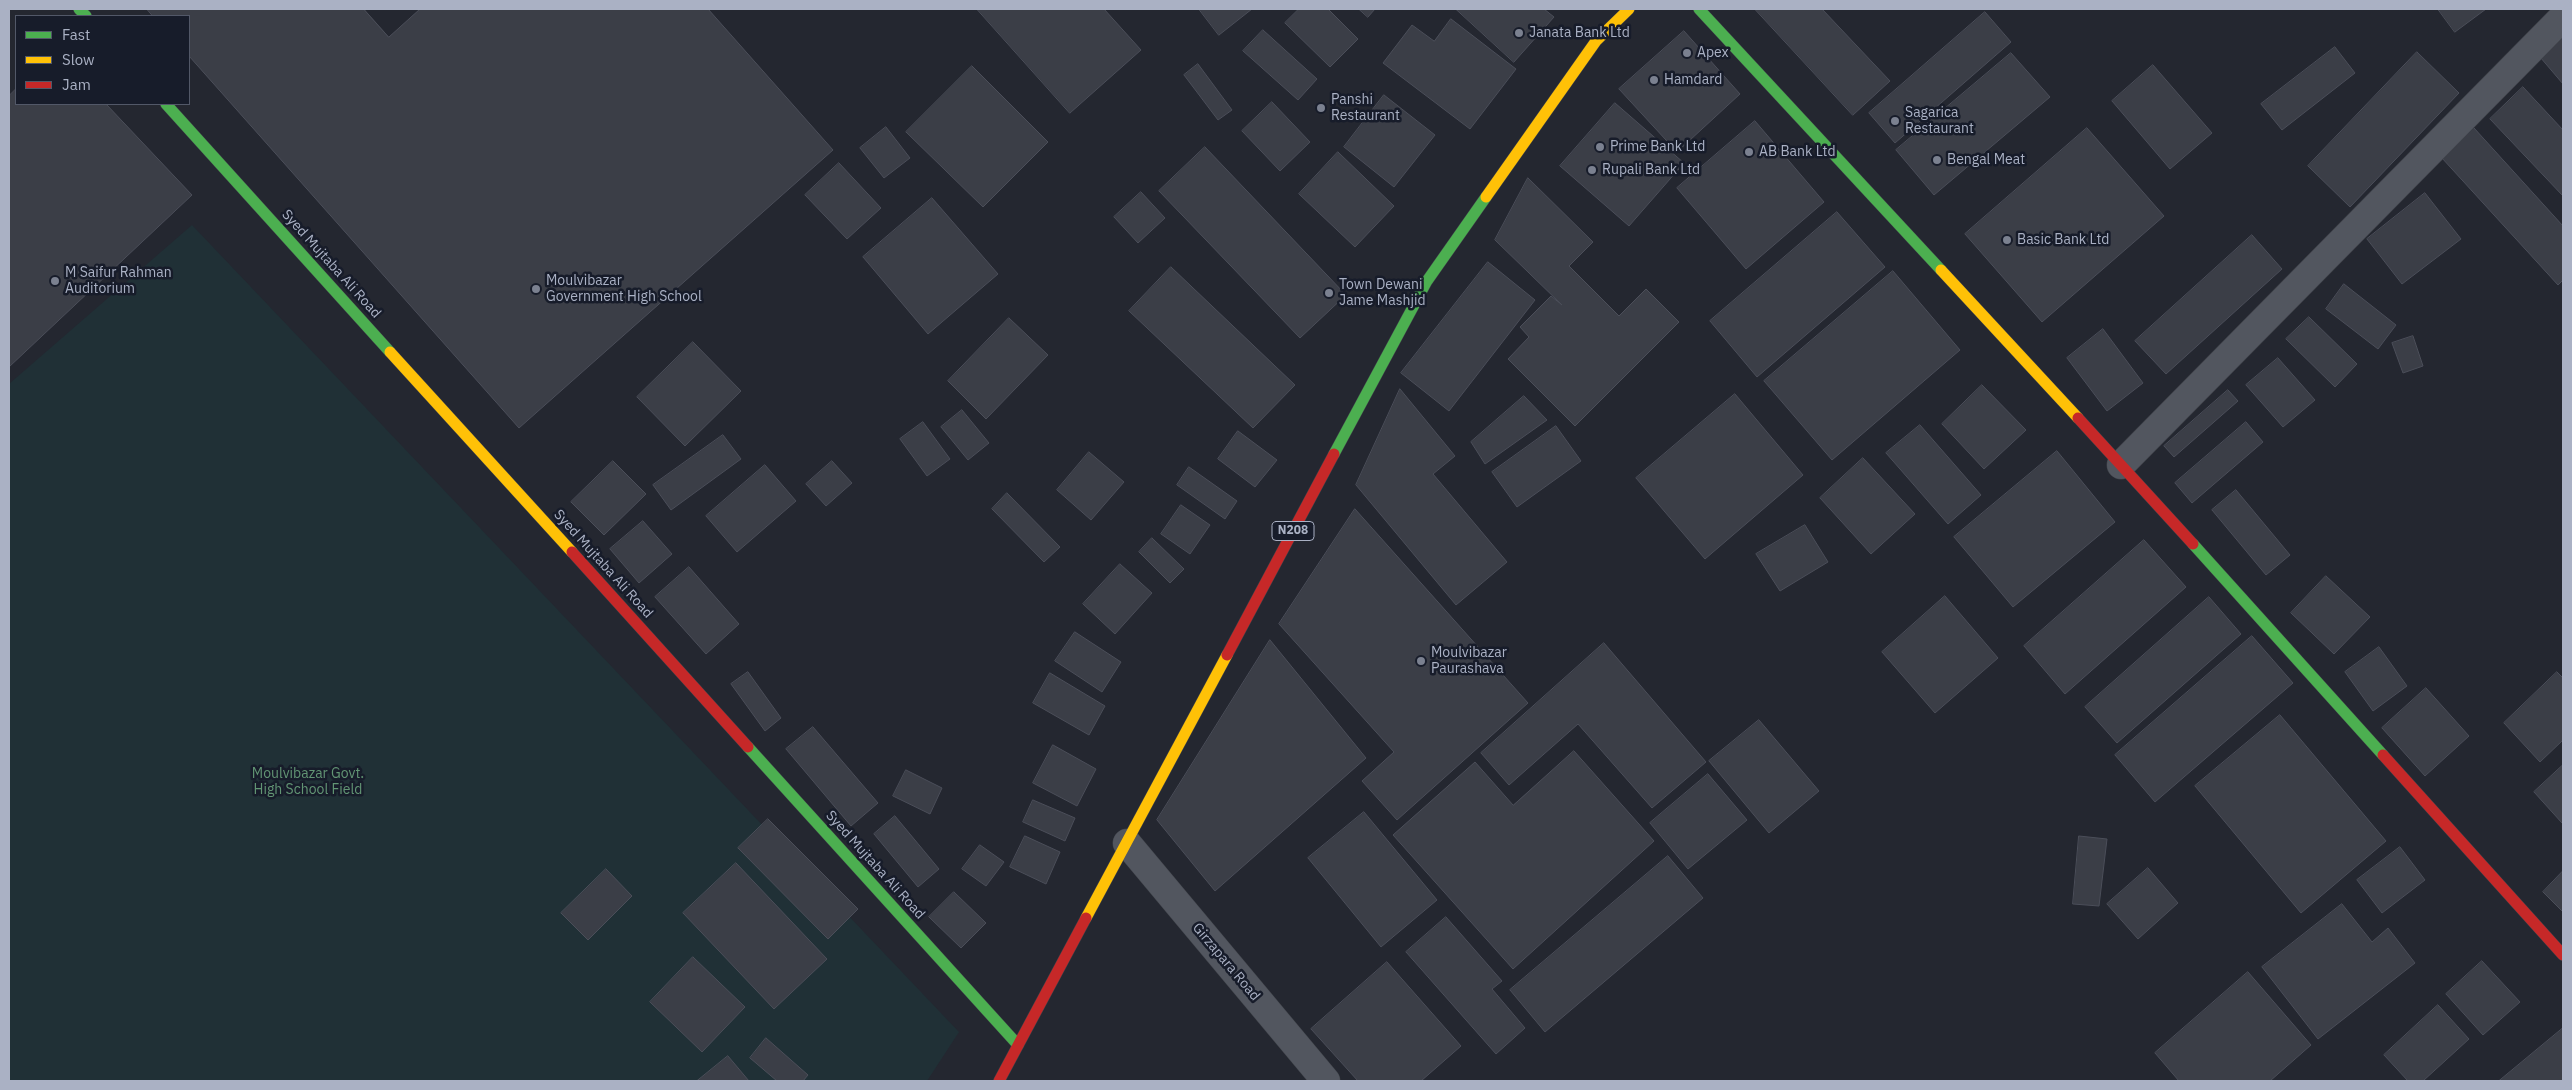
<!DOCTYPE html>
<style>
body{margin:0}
#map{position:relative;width:2572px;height:1090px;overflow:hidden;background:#242730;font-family:"IBM Plex Sans",sans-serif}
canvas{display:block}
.frame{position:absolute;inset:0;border:10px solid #aab1c4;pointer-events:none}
.legend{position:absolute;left:15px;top:15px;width:175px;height:90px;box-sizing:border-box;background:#171c2a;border:1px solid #525868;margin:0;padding:6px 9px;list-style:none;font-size:15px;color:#aab1c4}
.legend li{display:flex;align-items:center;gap:10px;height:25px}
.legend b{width:25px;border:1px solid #525868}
</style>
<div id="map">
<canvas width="2572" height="1090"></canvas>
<div class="frame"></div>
<ul class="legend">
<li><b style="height:6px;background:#4caf50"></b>Fast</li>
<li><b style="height:6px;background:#ffc107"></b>Slow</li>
<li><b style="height:6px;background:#c62828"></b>Jam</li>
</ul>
</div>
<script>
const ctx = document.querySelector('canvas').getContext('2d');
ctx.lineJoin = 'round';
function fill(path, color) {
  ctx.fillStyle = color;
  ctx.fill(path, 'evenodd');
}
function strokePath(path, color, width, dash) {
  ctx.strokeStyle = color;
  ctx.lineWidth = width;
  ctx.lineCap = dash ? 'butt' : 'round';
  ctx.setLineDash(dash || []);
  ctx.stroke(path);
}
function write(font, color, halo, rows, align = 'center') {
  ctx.font = font + ' "IBM Plex Sans",sans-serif';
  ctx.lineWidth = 5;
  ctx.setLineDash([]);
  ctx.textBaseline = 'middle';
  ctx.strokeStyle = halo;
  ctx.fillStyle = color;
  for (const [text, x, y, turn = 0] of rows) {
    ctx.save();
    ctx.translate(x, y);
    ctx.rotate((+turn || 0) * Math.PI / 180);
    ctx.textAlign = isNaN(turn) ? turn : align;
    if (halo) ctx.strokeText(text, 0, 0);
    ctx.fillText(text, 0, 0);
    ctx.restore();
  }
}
fill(new Path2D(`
 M 192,225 L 959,1032 L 927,1081 L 9,1081 L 9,384 Z`), '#203036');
const building = new Path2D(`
 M 147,9 L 708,9 L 833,150 L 519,428 L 189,56 L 189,16 L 153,16 Z
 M 364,9 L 420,9 L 389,37 Z
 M 977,9 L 1104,9 L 1141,50 L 1070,113 Z
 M 1199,9 L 1252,9 L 1219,35 Z
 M 1299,9 L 1328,9 L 1358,39 L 1330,67 L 1285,23 Z
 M 1359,9 L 1375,9 L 1368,17 Z
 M 1456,9 L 1544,9 L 1554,17 L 1514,62 Z
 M 1755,9 L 1822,9 L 1890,81 L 1853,115 Z
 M 2438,9 L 2486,9 L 2455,32 Z
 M 1985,12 L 2011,42 L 1895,143 L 1869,113 Z
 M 1451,19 L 1516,69 L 1470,129 L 1383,63 L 1412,25 L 1434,41 Z
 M 1263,30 L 1317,79 L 1298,100 L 1243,51 Z
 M 1684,31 L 1740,94 L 1677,152 L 1619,89 Z
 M 2563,36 L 2563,84 L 2540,57 Z
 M 2335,47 L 2355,73 L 2282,130 L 2261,104 Z
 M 2417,52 L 2459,93 L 2350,207 L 2308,166 Z
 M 2011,53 L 2050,97 L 1934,195 L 1896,150 Z
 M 1198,64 L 1232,110 L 1218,120 L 1184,75 Z
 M 2153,65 L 2212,133 L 2170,169 L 2112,101 Z
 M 972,66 L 1048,142 L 983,207 L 906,132 Z
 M 2523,87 L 2563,130 L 2563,196 L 2490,119 Z
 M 16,89 L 16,104 L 106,104 L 192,195 L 9,367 L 9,96 Z
 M 1384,95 L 1435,135 L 1394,187 L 1344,147 Z
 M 1272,102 L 1310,142 L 1280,171 L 1242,131 Z
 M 1615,103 L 1684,163 L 1629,226 L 1560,166 Z
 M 1755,121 L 1824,202 L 1746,269 L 1677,188 Z
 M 886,127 L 910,158 L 884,178 L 860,148 Z
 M 2087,128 L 2164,216 L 2042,322 L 1965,234 Z
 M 2474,128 L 2563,226 L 2563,280 L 2558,285 L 2441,157 Z
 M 1205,147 L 1346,295 L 1300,338 L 1159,191 Z
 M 1338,152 L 1394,206 L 1355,247 L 1299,194 Z
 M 839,163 L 881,208 L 847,239 L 805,195 Z
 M 1528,178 L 1593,242 L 1569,266 L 1619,316 L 1646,289 L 1679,322 L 1575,426 L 1508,359 L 1529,337 L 1520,327 L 1551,296 L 1562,305 L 1495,240 Z
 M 1141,192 L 1165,218 L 1138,243 L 1114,217 Z
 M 2425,193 L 2461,239 L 2402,284 L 2367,239 Z
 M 932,198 L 998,274 L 928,334 L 863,257 Z
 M 1837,212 L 1885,267 L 1757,377 L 1710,321 Z
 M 2252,235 L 2282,269 L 2166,374 L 2135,341 Z
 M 1488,262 L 1535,300 L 1449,411 L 1401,373 Z
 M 1171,267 L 1295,385 L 1253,428 L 1129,311 Z
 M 1893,271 L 1960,350 L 1832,460 L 1764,381 Z
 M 2344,284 L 2396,325 L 2378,349 L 2326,309 Z
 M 2309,317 L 2357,364 L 2335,387 L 2286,339 Z
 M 1009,318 L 1048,355 L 986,419 L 948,381 Z
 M 2103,329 L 2143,383 L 2107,411 L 2067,358 Z
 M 2413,336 L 2423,366 L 2403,373 L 2392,343 Z
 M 693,342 L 741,391 L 685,446 L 637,397 Z
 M 2278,358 L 2315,400 L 2283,427 L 2246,385 Z
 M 1982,385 L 2026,430 L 1984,469 L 1942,424 Z
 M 1400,389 L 1455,456 L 1433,474 L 1507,562 L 1456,605 L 1356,485 Z
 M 2228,390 L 2238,401 L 2174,457 L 2164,446 Z
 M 1735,394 L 1803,475 L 1705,559 L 1636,478 Z
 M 1524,396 L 1547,420 L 1485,464 L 1471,442 Z
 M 962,410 L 989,443 L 968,460 L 941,427 Z
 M 923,422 L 950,459 L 927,476 L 900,439 Z
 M 2246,422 L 2263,442 L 2192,503 L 2175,483 Z
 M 1920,425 L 1981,495 L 1948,524 L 1886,453 Z
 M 1556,426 L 1581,461 L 1517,507 L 1492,472 Z
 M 1238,431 L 1277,460 L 1255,487 L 1218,459 Z
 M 723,435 L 741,459 L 671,510 L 653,485 Z
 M 2057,451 L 2115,522 L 2013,607 L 1954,537 Z
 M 1089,452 L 1124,482 L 1091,520 L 1057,490 Z
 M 1863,458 L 1915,514 L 1871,554 L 1820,498 Z
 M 613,461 L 646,494 L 604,535 L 571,502 Z
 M 832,461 L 852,483 L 826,506 L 806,484 Z
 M 765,465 L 796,501 L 737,552 L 706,516 Z
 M 1189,467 L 1237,501 L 1225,519 L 1177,485 Z
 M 2236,490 L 2290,555 L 2266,575 L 2212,510 Z
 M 1007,493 L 1060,547 L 1044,562 L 992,509 Z
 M 1181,505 L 1210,525 L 1190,554 L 1161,534 Z
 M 1355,509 L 1528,703 L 1397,820 L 1362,781 L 1394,752 L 1279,624 Z
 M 643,521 L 672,554 L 639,583 L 610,549 Z
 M 1805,525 L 1828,562 L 1780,591 L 1756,554 Z
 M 1152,538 L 1184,569 L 1170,583 L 1139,552 Z
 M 2144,540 L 2186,587 L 2065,694 L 2024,646 Z
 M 1120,564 L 1152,593 L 1115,634 L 1083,604 Z
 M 689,567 L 739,624 L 706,654 L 655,597 Z
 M 2326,576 L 2370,617 L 2334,654 L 2291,613 Z
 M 1945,596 L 1998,658 L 1935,713 L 1882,652 Z
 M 2209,597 L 2241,634 L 2117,743 L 2085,707 Z
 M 1075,632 L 1121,662 L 1102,692 L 1055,661 Z
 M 2252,636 L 2293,683 L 2155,802 L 2115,755 Z
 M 1270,640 L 1366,758 L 1215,891 L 1157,820 Z
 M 1604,643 L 1706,762 L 1652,808 L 1578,724 L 1509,785 L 1481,753 Z
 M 2379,647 L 2407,686 L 2373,711 L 2345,672 Z
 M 748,672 L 781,718 L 765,731 L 731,684 Z
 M 2557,672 L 2563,678 L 2563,740 L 2540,762 L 2504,723 Z
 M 1050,673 L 1105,706 L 1089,735 L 1033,703 Z
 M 2426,688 L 2469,736 L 2425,776 L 2382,728 Z
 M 2280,715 L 2386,841 L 2301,913 L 2195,786 Z
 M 1759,720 L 1819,791 L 1769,833 L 1709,761 Z
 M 813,727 L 878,803 L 851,826 L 786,749 Z
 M 1053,745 L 1096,769 L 1077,806 L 1033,783 Z
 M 1574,751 L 1654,841 L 1513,969 L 1393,835 L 1475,762 L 1513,805 Z
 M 2563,765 L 2563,822 L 2562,823 L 2534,792 Z
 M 906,770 L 942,788 L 930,814 L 893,796 Z
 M 1708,774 L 1747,820 L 1688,869 L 1650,823 Z
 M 1033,800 L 1075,818 L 1065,841 L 1023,822 Z
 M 1364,812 L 1437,900 L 1381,947 L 1308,858 Z
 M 895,816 L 939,869 L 918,887 L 874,834 Z
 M 768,819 L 858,909 L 828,939 L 738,848 Z
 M 1025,836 L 1060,852 L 1046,884 L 1010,867 Z
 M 2079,836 L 2107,839 L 2099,906 L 2073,904 Z
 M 980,845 L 1004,862 L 986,886 L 962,869 Z
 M 2400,847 L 2425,880 L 2382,913 L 2357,880 Z
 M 1668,856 L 1703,898 L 1545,1032 L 1510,990 Z
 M 736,863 L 827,959 L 774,1009 L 683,913 Z
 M 2148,868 L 2178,903 L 2138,939 L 2107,904 Z
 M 606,869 L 632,896 L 588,940 L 561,913 Z
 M 2563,871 L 2563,912 L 2543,892 Z
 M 954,892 L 986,923 L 961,948 L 929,917 Z
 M 2342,904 L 2372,942 L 2388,928 L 2415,963 L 2318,1039 L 2262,967 Z
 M 1446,917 L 1502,981 L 1492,989 L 1525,1028 L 1496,1054 L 1406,952 Z
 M 693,957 L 745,1007 L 702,1052 L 650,1002 Z
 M 2482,961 L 2520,1002 L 2483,1035 L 2446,994 Z
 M 1387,962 L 1461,1046 L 1421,1081 L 1358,1081 L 1311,1029 Z
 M 2248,972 L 2311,1045 L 2270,1081 L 2179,1081 L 2155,1053 Z
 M 2438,1005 L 2469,1039 L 2423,1081 L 2408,1081 L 2384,1055 Z
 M 2563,1028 L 2563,1081 L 2499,1081 Z
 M 766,1038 L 808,1075 L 803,1081 L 777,1081 L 750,1058 Z
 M 728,1056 L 749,1081 L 697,1081 Z`);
fill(building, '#3b3e47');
strokePath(building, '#4b4e59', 1);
const street = new Path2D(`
 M 2121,465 L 2563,17
 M 1127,843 L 1326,1081`);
const fast = new Path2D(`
 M 79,9 L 86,16
 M 1699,9 L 1941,270
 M 166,104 L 390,352
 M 1334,454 L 1427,281 L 1486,197
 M 2193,544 L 2383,755
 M 748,747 L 1018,1045`);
const slow = new Path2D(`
 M 1486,197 L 1596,41 L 1629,9
 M 1941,270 L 2078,418
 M 390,352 L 572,552
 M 1086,918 L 1227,655`);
const jam = new Path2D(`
 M 2078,418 L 2193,544
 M 572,552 L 748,747
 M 1227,655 L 1334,454
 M 2383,755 L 2563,955
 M 999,1081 L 1086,918`);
strokePath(street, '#3f4249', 29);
strokePath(fast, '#3f4249', 12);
strokePath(slow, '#3f4249', 12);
strokePath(jam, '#3f4249', 12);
strokePath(street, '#52565f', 28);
strokePath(fast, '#4caf50', 11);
strokePath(slow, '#ffc107', 11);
strokePath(jam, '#c62828', 11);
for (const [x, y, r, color] of [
 [1519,33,5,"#7b8190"],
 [1687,53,5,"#7b8190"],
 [1654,80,5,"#7b8190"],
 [1321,108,5,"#7b8190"],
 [1895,121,5,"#7b8190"],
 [1600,147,5,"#7b8190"],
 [1749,152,5,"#7b8190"],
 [1937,160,5,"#7b8190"],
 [1592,170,5,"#7b8190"],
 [2007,240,5,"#7b8190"],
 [55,281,5,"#7b8190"],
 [536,289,5,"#7b8190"],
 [1329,293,5,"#7b8190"],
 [1421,661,5,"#7b8190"]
]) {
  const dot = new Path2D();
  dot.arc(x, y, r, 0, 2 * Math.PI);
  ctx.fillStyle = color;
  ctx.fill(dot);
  strokePath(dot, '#171c2a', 2);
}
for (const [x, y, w] of [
 [1293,531,42]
]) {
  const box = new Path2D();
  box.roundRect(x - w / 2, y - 9.5, w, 19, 4);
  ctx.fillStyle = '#171c2a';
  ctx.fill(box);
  strokePath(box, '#aab1c4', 1);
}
write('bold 12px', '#aab1c4', null, [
 ["N208",1293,531]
]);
write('14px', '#aab1c4', '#171c2a', [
 ["Janata Bank Ltd",1529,33],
 ["Apex",1697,53],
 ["Hamdard",1664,80],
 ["Panshi",1331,100],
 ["Restaurant",1331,116],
 ["Sagarica",1905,113],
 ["Restaurant",1905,129],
 ["Prime Bank Ltd",1610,147],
 ["AB Bank Ltd",1759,152],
 ["Bengal Meat",1947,160],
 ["Rupali Bank Ltd",1602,170],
 ["Basic Bank Ltd",2017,240],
 ["M Saifur Rahman",65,273],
 ["Auditorium",65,289],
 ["Moulvibazar",546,281],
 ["Government High School",546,297],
 ["Town Dewani",1339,285],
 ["Jame Mashjid",1339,301],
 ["Moulvibazar",1431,653],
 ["Paurashava",1431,669]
], 'left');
write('14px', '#aab1c4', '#171c2a', [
 ["Syed Mujtaba Ali Road",331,264,48],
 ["Syed Mujtaba Ali Road",603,564,48],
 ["Syed Mujtaba Ali Road",875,865,48],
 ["Girzapara Road",1226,962,50]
]);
write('14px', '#629574', '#171c2a', [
 ["Moulvibazar Govt.",308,774],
 ["High School Field",308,790]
]);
</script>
